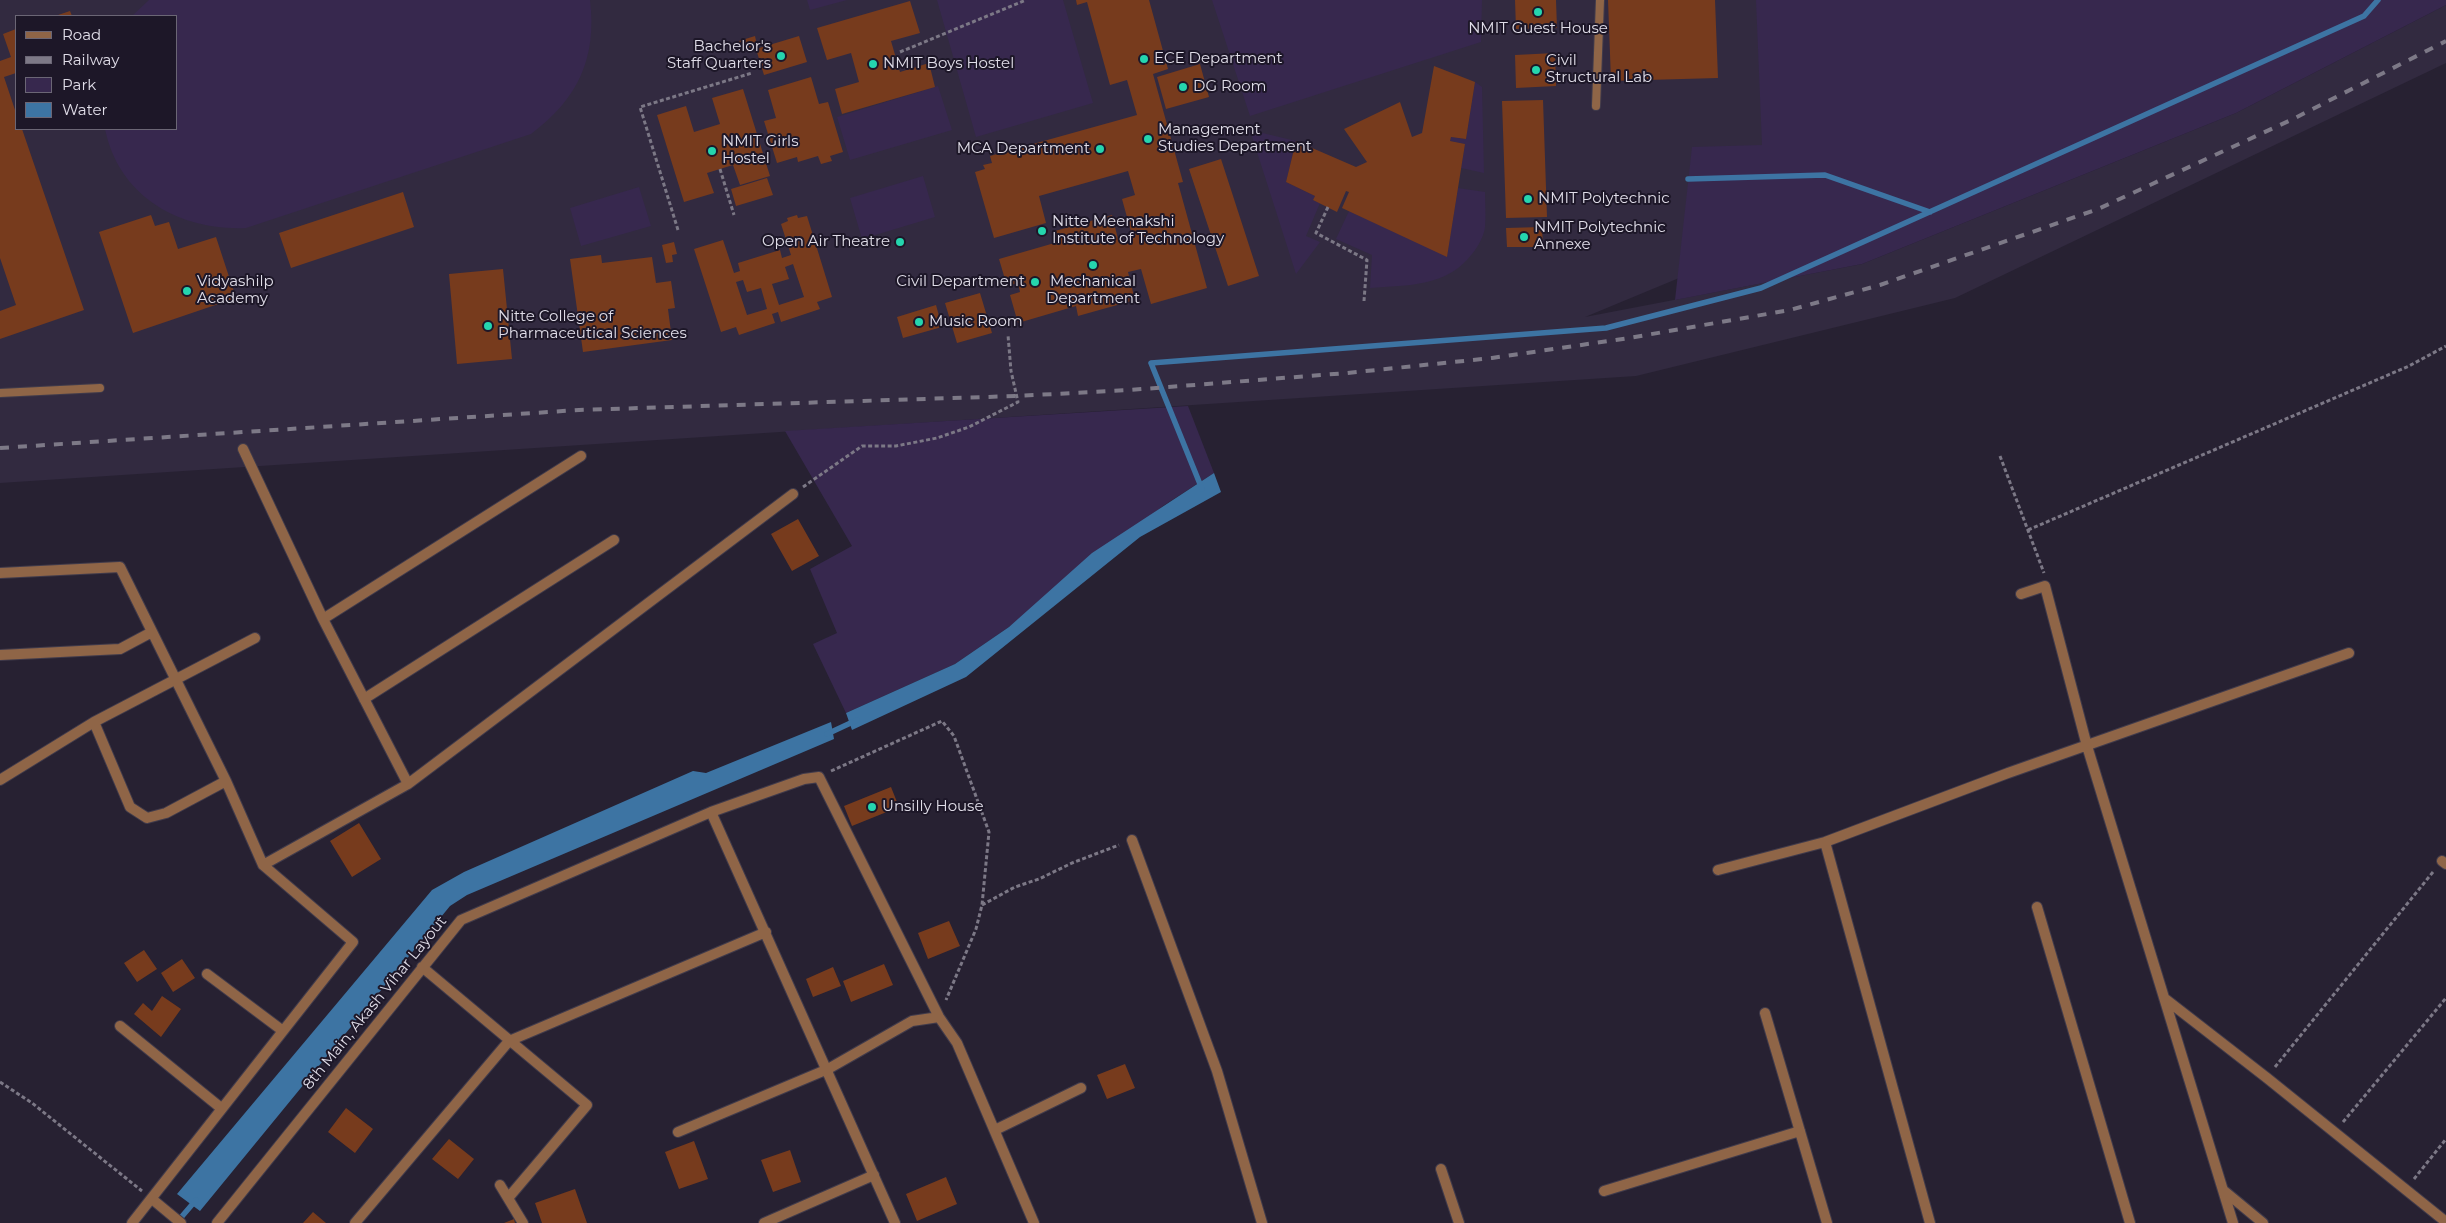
<!DOCTYPE html>
<style>
body{margin:0}
#map{position:relative;width:2446px;height:1223px;overflow:hidden;background:#272132;font-family:Montserrat,sans-serif}
canvas{display:block}
.legend{position:absolute;left:15px;top:15px;width:162px;height:115px;box-sizing:border-box;background:#1d1728;border:1px solid #6b6675;margin:0;padding:6px 9px;list-style:none;font-size:15px;color:#e0dde8}
.legend li{display:flex;align-items:center;gap:10px;height:25px}
.legend b{width:25px;border:1px solid #6b6675}
</style>
<div id="map">
<canvas width="2446" height="1223"></canvas>
<ul class="legend">
<li><b style="height:6px;background:#8f6547"></b>Road</li>
<li><b style="height:6px;background:#7d7987"></b>Railway</li>
<li><b style="height:14px;background:#37284e"></b>Park</li>
<li><b style="height:14px;background:#3d74a3"></b>Water</li>
</ul>
</div>
<script>
const ctx = document.querySelector('canvas').getContext('2d');
ctx.lineJoin = 'round';
function fill(path, color) {
  ctx.fillStyle = color;
  ctx.fill(path, 'evenodd');
}
function strokePath(path, color, width, dash) {
  ctx.strokeStyle = color;
  ctx.lineWidth = width;
  ctx.lineCap = dash ? 'butt' : 'round';
  ctx.setLineDash(dash || []);
  ctx.stroke(path);
}
function write(font, color, halo, rows, align = 'center') {
  ctx.font = font + ' Montserrat,sans-serif';
  ctx.lineWidth = 4;
  ctx.setLineDash([]);
  ctx.textBaseline = 'middle';
  ctx.strokeStyle = halo;
  ctx.fillStyle = color;
  for (const [text, x, y, turn = 0] of rows) {
    ctx.save();
    ctx.translate(x, y);
    ctx.rotate((+turn || 0) * Math.PI / 180);
    ctx.textAlign = isNaN(turn) ? turn : align;
    if (halo) ctx.strokeText(text, 0, 0);
    ctx.fillText(text, 0, 0);
    ctx.restore();
  }
}
fill(new Path2D(`
 M 0,0 L 2342,0 L 2342,3 L 1585,317 L 1862,264 L 2236,113 L 2446,5 L 2446,63 L 1955,298 L 1636,376 L 0,483 ZM 16,16 L 176,16 L 176,129 L 16,129 Z`), '#322a40');
fill(new Path2D(`
 M 149,0 L 590,0 C 597,58 578,99 531,134 L 246,228 C 180,231 119,197 105,129 L 176,129 L 176,16 L 132,16 Z
 M 807,0 L 847,0 L 810,10 Z
 M 937,0 L 1063,0 L 1093,103 L 976,137 Z
 M 1212,0 L 1482,0 L 1481,42 L 1250,116 Z
 M 1756,0 L 2446,0 L 2446,5 L 2236,113 L 1862,264 L 1675,300 L 1692,147 L 1762,145 Z
 M 1475,82 L 1482,87 L 1484,173 L 1461,168 L 1465,144 L 1450,141 L 1451,137 L 1466,139 Z
 M 938,86 L 952,130 L 850,160 L 837,117 Z
 M 1250,130 L 1296,141 L 1286,182 L 1315,196 L 1313,200 L 1320,203 L 1306,236 L 1320,242 L 1296,274 Z
 M 923,176 L 935,217 L 862,239 L 850,198 Z
 M 639,187 L 651,226 L 581,246 L 570,208 Z
 M 1458,188 L 1485,192 C 1485,203 1486,216 1485,227 C 1484,236 1478,247 1472,254 C 1447,287 1408,285 1370,288 L 1372,255 L 1336,239 L 1349,211 L 1447,256 Z
 M 1188,406 L 1214,473 L 1163,506 L 1009,627 L 955,664 L 846,713 L 813,644 L 837,633 L 810,569 L 852,546 L 785,431 Z`), '#37284e');
fill(new Path2D(`
 M 1214,473 L 1221,492 L 1140,537 L 966,677 L 852,730 L 846,713 L 955,664 L 1009,627 L 1092,553 Z
 M 831,722 L 834,739 L 467,895 L 450,906 L 200,1211 L 177,1194 L 432,890 L 464,872 L 693,771 L 706,773 Z`), '#3d74a3');
strokePath(new Path2D(`
 M 1688,179 L 1825,175 L 1930,212
 M 1202,489 L 1151,363 L 1606,328 L 1761,288 L 2364,16 L 2378,0
 M 827,734 L 857,720
 M 178,1221 L 196,1200`), '#3d74a3', 5.5);
fill(new Path2D(`
 M 1076,0 L 1149,0 L 1168,69 L 1153,74 L 1183,182 L 1178,183 L 1207,288 L 1151,304 L 1141,269 L 1128,272 L 1135,300 L 1078,316 L 1076,306 L 1018,323 L 1010,295 L 1020,292 L 1018,283 L 1007,286 L 999,259 L 1058,242 L 1055,231 L 1112,215 L 1119,243 L 1133,239 L 1122,199 L 1135,195 L 1128,171 L 1039,196 L 1046,223 L 994,238 L 975,172 L 985,169 L 983,165 L 992,163 L 990,156 L 1137,115 L 1127,80 L 1110,85 L 1087,2 L 1077,5 Z
 M 1515,0 L 1556,0 L 1557,28 L 1516,29 Z
 M 1608,0 L 1715,0 L 1718,78 L 1611,81 Z
 M 910,1 L 920,33 L 891,41 L 900,72 L 929,63 L 935,87 L 842,114 L 835,89 L 859,82 L 851,53 L 827,60 L 817,28 Z
 M 70,11 L 72,16 L 55,16 Z
 M 16,29 L 16,73 L 4,77 L 16,113 L 16,129 L 22,129 L 84,310 L 0,339 L 0,311 L 16,305 L 0,258 L 0,61 L 11,57 L 3,34 Z
 M 755,36 L 757,45 L 741,50 L 739,41 Z
 M 799,36 L 807,62 L 764,75 L 756,49 Z
 M 1555,53 L 1556,86 L 1516,88 L 1515,55 Z
 M 1200,64 L 1209,97 L 1166,109 L 1157,77 Z
 M 1434,66 L 1475,82 L 1466,139 L 1451,137 L 1450,141 L 1465,144 L 1447,257 L 1342,208 L 1349,192 L 1346,191 L 1337,212 L 1313,200 L 1315,196 L 1286,182 L 1296,141 L 1356,167 L 1367,162 L 1344,129 L 1400,102 L 1412,137 L 1422,133 Z
 M 811,77 L 819,104 L 828,102 L 843,152 L 830,156 L 832,161 L 821,164 L 818,156 L 798,162 L 797,157 L 777,163 L 764,121 L 776,118 L 768,90 Z
 M 743,89 L 770,176 L 740,185 L 733,165 L 707,173 L 714,193 L 684,202 L 657,115 L 686,106 L 694,132 L 720,124 L 712,98 Z
 M 1543,100 L 1547,217 L 1506,218 L 1502,101 Z
 M 1221,159 L 1259,276 L 1228,286 L 1189,169 Z
 M 767,178 L 773,195 L 736,206 L 731,189 Z
 M 403,192 L 414,227 L 291,268 L 279,233 Z
 M 151,215 L 155,226 L 169,222 L 178,249 L 216,237 L 236,298 L 133,333 L 99,232 Z
 M 797,215 L 798,218 L 807,216 L 832,297 L 817,302 L 820,309 L 781,322 L 778,312 L 772,314 L 775,323 L 739,335 L 736,327 L 721,332 L 694,249 L 723,240 L 734,273 L 740,271 L 738,263 L 780,250 L 782,258 L 791,255 L 781,224 L 788,221 L 787,218 ZM 793,264 L 804,297 L 779,305 L 772,284 L 789,279 L 785,267 ZM 743,280 L 747,292 L 761,288 L 767,309 L 747,315 L 736,282 Z
 M 1542,227 L 1543,247 L 1507,247 L 1506,228 Z
 M 674,242 L 677,254 L 672,255 L 673,262 L 666,263 L 662,245 Z
 M 601,255 L 602,263 L 652,257 L 656,283 L 671,281 L 675,308 L 668,309 L 672,340 L 583,352 L 570,259 Z
 M 503,269 L 512,359 L 457,364 L 449,274 Z
 M 980,293 L 992,333 L 957,343 L 945,303 Z
 M 936,305 L 942,327 L 903,338 L 897,317 Z
 M 798,519 L 819,556 L 792,571 L 771,534 Z
 M 891,787 L 899,807 L 852,826 L 844,806 Z
 M 359,823 L 381,859 L 352,877 L 330,841 Z
 M 949,921 L 960,946 L 928,959 L 918,933 Z
 M 144,950 L 157,969 L 137,982 L 124,963 Z
 M 182,959 L 195,978 L 173,992 L 161,973 Z
 M 884,964 L 893,985 L 851,1002 L 843,981 Z
 M 833,967 L 841,986 L 813,997 L 806,979 Z
 M 162,996 L 181,1009 L 161,1037 L 134,1014 L 143,1003 L 152,1011 Z
 M 1125,1064 L 1135,1088 L 1107,1099 L 1097,1075 Z
 M 346,1108 L 373,1129 L 355,1153 L 328,1132 Z
 M 449,1139 L 474,1159 L 458,1179 L 432,1159 Z
 M 694,1141 L 708,1179 L 679,1189 L 665,1152 Z
 M 790,1150 L 801,1182 L 773,1192 L 761,1160 Z
 M 946,1177 L 957,1204 L 917,1221 L 906,1194 Z
 M 575,1189 L 587,1223 L 542,1223 L 535,1203 Z
 M 313,1212 L 326,1223 L 303,1223 Z
 M 514,1219 L 515,1223 L 504,1223 Z`), '#773b1d');
const lane = new Path2D(`
 M 1596,106 L 1600,0
 M 0,393 L 100,388`);
const street = new Path2D(`
 M 243,449 L 323,619 L 408,784
 M 0,573 L 120,567 L 226,781 L 263,865 L 353,942 L 132,1223
 M 2021,594 L 2045,586 L 2087,746 L 2233,1223
 M 323,619 L 581,456
 M 0,655 L 120,649 L 150,633
 M 364,699 L 614,540
 M 94,722 L 130,807 L 147,818 L 166,813 L 226,781
 M 0,780 L 94,722 L 255,638
 M 711,812 L 895,1223
 M 1132,840 L 1217,1071 L 1262,1223
 M 1825,842 L 1930,1223
 M 2442,861 L 2446,864
 M 263,865 L 408,784 L 793,494
 M 1718,870 L 1825,842 L 2008,773 L 2349,653
 M 2037,907 L 2130,1223
 M 422,967 L 587,1105 L 509,1197
 M 207,974 L 283,1031
 M 2164,998 L 2267,1078 L 2446,1222
 M 1765,1013 L 1827,1223
 M 120,1026 L 221,1108
 M 995,1130 L 1081,1088
 M 678,1132 L 828,1069 L 912,1021 L 939,1017
 M 1441,1169 L 1459,1223
 M 500,1185 L 523,1223
 M 2223,1190 L 2263,1223
 M 1604,1191 L 1800,1131
 M 152,1199 L 181,1223
 M 217,1223 L 461,920 L 711,812 L 804,779 L 819,777 L 939,1017 L 957,1043 L 1034,1223
 M 355,1223 L 509,1041 L 766,932
 M 764,1223 L 874,1175`);
strokePath(lane, '#413b4b', 10);
strokePath(street, '#413b4b', 12);
strokePath(new Path2D(`
 M 900,52 L 1026,0
 M 720,169 L 734,215
 M 1328,207 L 1316,233 L 1367,260 L 1364,301
 M 678,230 L 640,107 L 752,73
 M 2000,456 L 2044,573
 M 803,487 L 862,446 L 896,446 L 937,438 L 969,427 L 1018,402 L 1011,371 L 1008,335
 M 2028,530 L 2409,366 L 2446,346
 M 831,771 L 942,721 L 954,736 L 989,832 L 982,905 L 976,929 L 946,1000
 M 982,905 L 1015,887 L 1039,879 L 1072,863 L 1119,845
 M 2275,1067 L 2433,872
 M 0,1082 L 32,1103 L 142,1191
 M 2343,1122 L 2446,998
 M 2414,1179 L 2446,1139`), '#7c7886', 3, [4, 2.5]);
strokePath(lane, '#8f6547', 8);
strokePath(street, '#8f6547', 10);
strokePath(new Path2D(`
 M 0,448 L 579,410 L 1016,396 L 1130,390 L 1347,373 L 1492,358 L 1629,338 L 1790,310 L 1880,285 L 2098,209 L 2293,119 L 2446,41`), '#7d7987', 4, [9, 9]);
for (const [x, y, r, color] of [
 [1538,12,5,"#25d5ae"],
 [781,56,5,"#25d5ae"],
 [1144,59,5,"#25d5ae"],
 [873,64,5,"#25d5ae"],
 [1536,70,5,"#25d5ae"],
 [1183,87,5,"#25d5ae"],
 [1148,139,5,"#25d5ae"],
 [1100,149,5,"#25d5ae"],
 [712,151,5,"#25d5ae"],
 [1528,199,5,"#25d5ae"],
 [1042,231,5,"#25d5ae"],
 [1524,237,5,"#25d5ae"],
 [900,242,5,"#25d5ae"],
 [1093,265,5,"#25d5ae"],
 [1035,282,5,"#25d5ae"],
 [187,291,5,"#25d5ae"],
 [919,322,5,"#25d5ae"],
 [488,326,5,"#25d5ae"],
 [872,807,5,"#25d5ae"]
]) {
  const dot = new Path2D();
  dot.arc(x, y, r, 0, 2 * Math.PI);
  ctx.fillStyle = color;
  ctx.fill(dot);
  strokePath(dot, '#1d1728', 2);
}
write('15px', '#e0dde8', '#1d1728', [
 ["NMIT Guest House",1538,29,"center"],
 ["Bachelor's",771,47,"right"],
 ["Staff Quarters",771,64,"right"],
 ["ECE Department",1154,59],
 ["Civil",1546,61],
 ["Structural Lab",1546,78],
 ["NMIT Boys Hostel",883,64],
 ["DG Room",1193,87],
 ["Management",1158,130],
 ["Studies Department",1158,147],
 ["NMIT Girls",722,142],
 ["Hostel",722,159],
 ["MCA Department",1090,149,"right"],
 ["NMIT Polytechnic",1538,199],
 ["Nitte Meenakshi",1052,222],
 ["Institute of Technology",1052,239],
 ["NMIT Polytechnic",1534,228],
 ["Annexe",1534,245],
 ["Open Air Theatre",890,242,"right"],
 ["Vidyashilp",197,282],
 ["Academy",197,299],
 ["Civil Department",1025,282,"right"],
 ["Mechanical",1093,282,"center"],
 ["Department",1093,299,"center"],
 ["Nitte College of",498,317],
 ["Pharmaceutical Sciences",498,334],
 ["Music Room",929,322],
 ["Unsilly House",882,807]
], 'left');
write('15px', '#e0dde8', '#1d1728', [
 ["8th Main, Akash Vihar Layout",375,1003,-51]
]);
</script>
